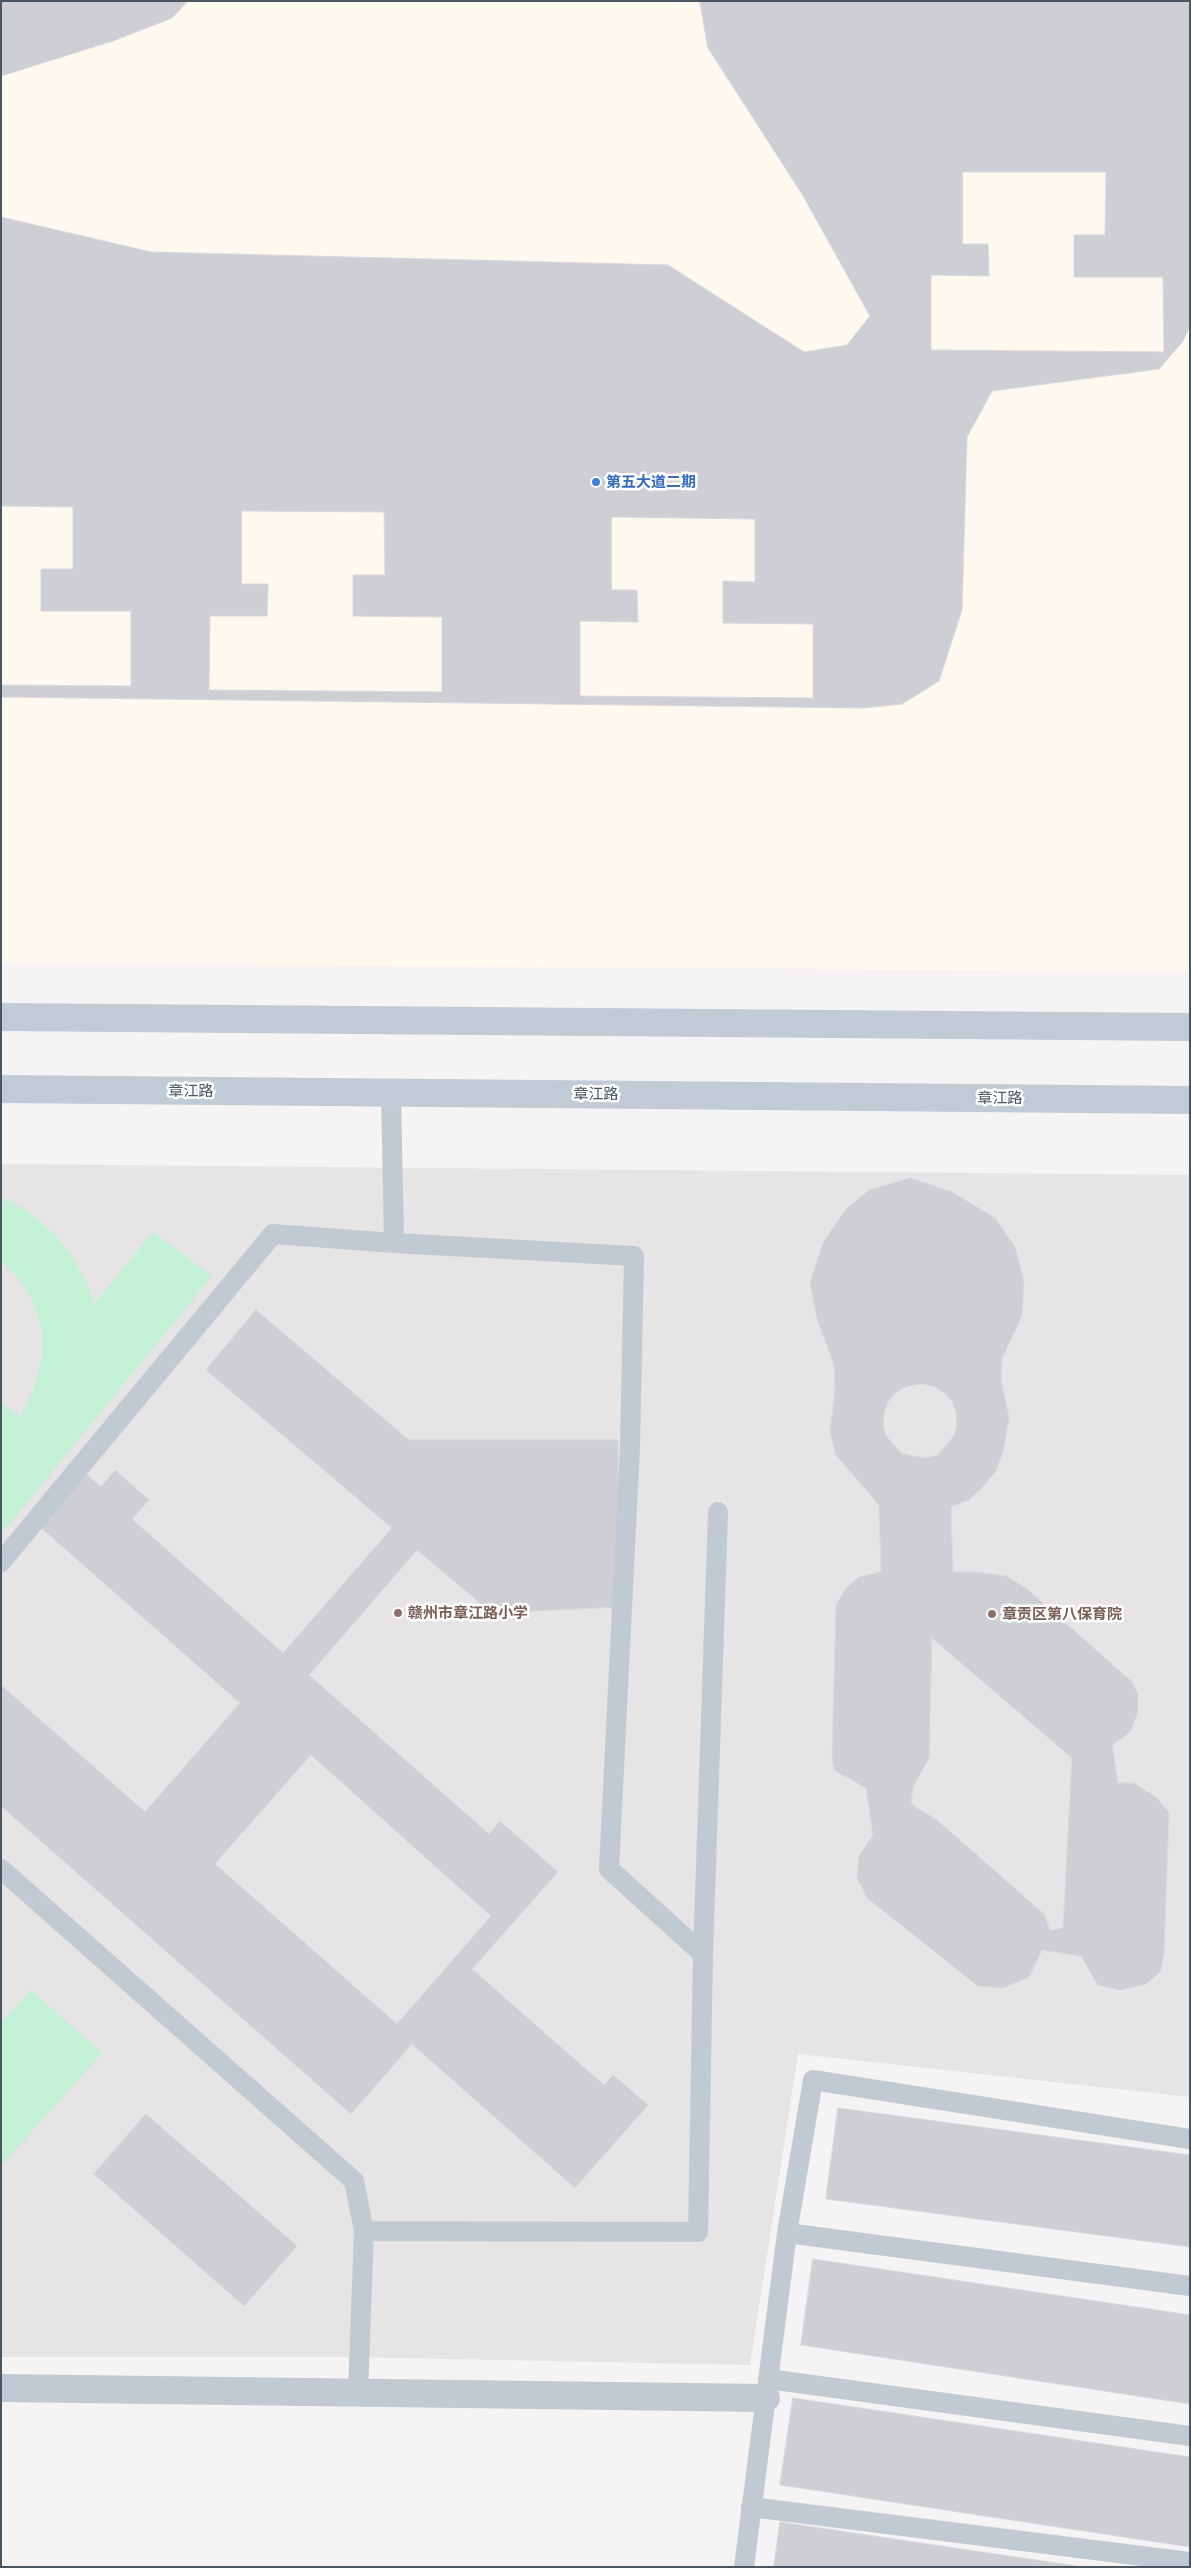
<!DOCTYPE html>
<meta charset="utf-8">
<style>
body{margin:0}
#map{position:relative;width:1191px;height:2568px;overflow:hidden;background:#f5f3f3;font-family:Inter,sans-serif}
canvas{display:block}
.frame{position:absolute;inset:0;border:2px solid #4a5661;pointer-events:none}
</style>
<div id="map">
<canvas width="1191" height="2568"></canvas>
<div class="frame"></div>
</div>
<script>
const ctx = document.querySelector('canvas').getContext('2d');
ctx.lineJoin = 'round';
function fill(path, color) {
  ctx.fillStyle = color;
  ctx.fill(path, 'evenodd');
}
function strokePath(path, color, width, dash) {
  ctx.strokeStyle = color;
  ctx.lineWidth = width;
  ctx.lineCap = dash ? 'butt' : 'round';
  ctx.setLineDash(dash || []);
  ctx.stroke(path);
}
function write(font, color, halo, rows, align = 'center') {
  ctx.font = font + ' Inter,"Noto Sans SC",sans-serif';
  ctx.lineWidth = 5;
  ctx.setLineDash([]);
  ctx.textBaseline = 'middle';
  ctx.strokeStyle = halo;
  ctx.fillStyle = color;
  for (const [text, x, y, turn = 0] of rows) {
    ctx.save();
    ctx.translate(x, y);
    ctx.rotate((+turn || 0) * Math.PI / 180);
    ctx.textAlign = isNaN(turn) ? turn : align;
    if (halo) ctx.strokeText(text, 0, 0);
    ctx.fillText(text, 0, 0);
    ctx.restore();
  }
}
fill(new Path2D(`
 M 1,1 L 1190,1 L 1190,972 L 1,963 Z`), '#fdf9ef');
fill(new Path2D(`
 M 1,1164 L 1190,1175 L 1190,2097 L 798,2054 L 750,2365 L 350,2357 L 1,2357 Z`), '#e6e4e5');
fill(new Path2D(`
 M 1,1197 C 44,1215 84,1260 94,1305 L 153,1232 L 212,1276 L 1,1534 L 1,1402 L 20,1417 C 52,1363 52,1305 1,1261 Z
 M 31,1990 L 102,2053 L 1,2166 L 1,2023 Z`), '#c3f1d5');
const building = new Path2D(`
 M 1,1 L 188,1 L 172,18 L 113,41 L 1,76 Z
 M 700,1 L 1190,1 L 1190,326 L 1183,341 L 1159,369 L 992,391 L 967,437 L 962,610 L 939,681 L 902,704 L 863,708 L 1,697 L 1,217 L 151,252 L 668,265 L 804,352 L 847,345 L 870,316 L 802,194 L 708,48 Z
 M 963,172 L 1106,172 L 1105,235 L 1074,235 L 1074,277 L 1163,277 L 1164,352 L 931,350 L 931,275 L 989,276 L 988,244 L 963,244 Z
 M 1,506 L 73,507 L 73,569 L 41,569 L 41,611 L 131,611 L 131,686 L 1,685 Z
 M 242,511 L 384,512 L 385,575 L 353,575 L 353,616 L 442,617 L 442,692 L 209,690 L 210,616 L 267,616 L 268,584 L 242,584 Z
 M 612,517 L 755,519 L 755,582 L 723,581 L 723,623 L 813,624 L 813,698 L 580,696 L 580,621 L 638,622 L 637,590 L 612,590 Z
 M 911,1178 L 952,1192 L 995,1218 L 1015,1247 L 1024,1282 L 1022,1315 L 1002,1359 L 1001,1380 L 1009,1418 L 1003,1452 L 995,1472 L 983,1487 L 969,1500 L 951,1507 L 953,1572 L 976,1572 L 1006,1576 L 1026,1588 L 1131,1681 L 1138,1694 L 1138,1712 L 1130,1732 L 1112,1745 L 1118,1783 L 1134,1783 L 1157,1798 L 1169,1813 L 1164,1955 L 1160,1972 L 1146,1984 L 1120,1990 L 1098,1985 L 1081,1956 L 1042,1950 L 1029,1977 L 1003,1988 L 978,1986 L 867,1898 L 857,1877 L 859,1856 L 873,1835 L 866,1788 L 834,1770 L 832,1755 L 836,1605 L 846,1588 L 859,1577 L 881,1572 L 879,1505 L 836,1455 L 830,1432 L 835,1389 L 834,1365 L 817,1318 L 810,1283 L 823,1243 L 845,1210 L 869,1190 ZM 921,1384 L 933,1386 L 943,1392 L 952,1401 L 956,1412 L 957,1425 L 954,1436 L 938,1455 L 926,1458 L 902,1454 L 886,1436 L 883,1424 L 884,1412 L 889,1400 L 898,1391 L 908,1386 ZM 932,1638 L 1072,1758 L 1063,1928 L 1050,1931 L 1044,1914 L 937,1820 L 915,1807 L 911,1802 L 913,1787 L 929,1758 Z
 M 256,1310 L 409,1440 L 618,1440 L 619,1607 L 492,1613 L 417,1550 L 309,1675 L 489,1834 L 500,1821 L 558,1872 L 472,1969 L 604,2085 L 613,2075 L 648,2105 L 575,2188 L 412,2044 L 351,2114 L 1,1806 L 1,1685 L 145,1812 L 240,1703 L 38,1525 L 84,1472 L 101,1487 L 115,1470 L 149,1500 L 132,1519 L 283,1653 L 392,1528 L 206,1370 ZM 311,1755 L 491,1916 L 397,2024 L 215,1864 Z
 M 838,2108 L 1190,2155 L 1190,2247 L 826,2199 Z
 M 146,2114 L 297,2246 L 244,2306 L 94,2174 Z
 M 813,2259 L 1190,2315 L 1190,2404 L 801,2345 Z
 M 793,2398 L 1190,2457 L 1190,2547 L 780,2485 Z
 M 780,2522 L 1083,2567 L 774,2567 Z`);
fill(building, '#cdcfd5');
strokePath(building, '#d7d9de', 1);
strokePath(new Path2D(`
 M 391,1093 L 394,1243 L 634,1256 L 630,1448 L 609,1869 L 703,1954
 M 1,1562 L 273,1234 L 394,1243
 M 1,1869 L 354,2181 L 364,2231
 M 787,2233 L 1190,2286
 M 768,2379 L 1190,2436
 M 358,2393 L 364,2231 L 698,2232 L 703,1954 L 718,1512
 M 751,2507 L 1190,2562
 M 744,2567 L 787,2233 L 813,2080 L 1190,2139`), '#c1cad2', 20);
strokePath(new Path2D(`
 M 1,2388 L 766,2398`), '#c1cad2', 28);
strokePath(new Path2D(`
 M 1,1017 L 1190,1027
 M 1,1089 L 1190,1100`), '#c1cbd6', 28);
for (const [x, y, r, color] of [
 [596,482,5,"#3f7fe0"],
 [398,1613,5,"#8d6e63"],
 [992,1614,5,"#8d6e63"]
]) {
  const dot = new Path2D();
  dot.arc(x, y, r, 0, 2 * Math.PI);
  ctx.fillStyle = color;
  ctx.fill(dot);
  strokePath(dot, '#fff', 2);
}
write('bold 15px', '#366cbe', '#fff', [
 ["第五大道二期",606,482]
], 'left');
write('15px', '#4a5661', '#fff', [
 ["章江路",191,1091],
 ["章江路",596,1094],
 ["章江路",1000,1098]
]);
write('bold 15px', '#785e54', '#fff', [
 ["赣州市章江路小学",408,1613],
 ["章贡区第八保育院",1002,1614]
], 'left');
</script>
